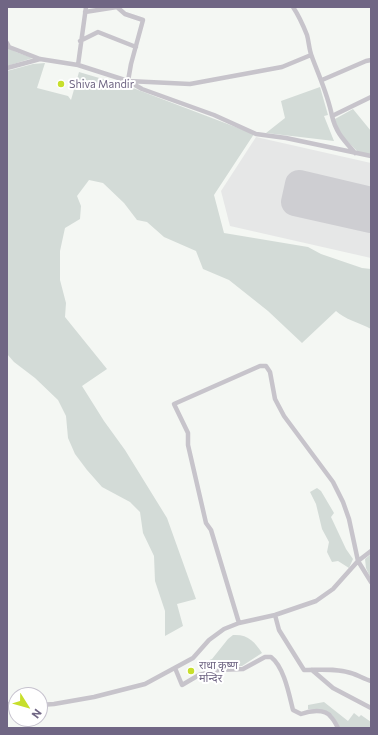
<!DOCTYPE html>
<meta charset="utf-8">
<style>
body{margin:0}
#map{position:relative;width:378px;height:735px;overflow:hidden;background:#f4f7f3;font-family:Commissioner,sans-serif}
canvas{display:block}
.frame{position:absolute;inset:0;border:8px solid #706684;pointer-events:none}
.north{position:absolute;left:8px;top:687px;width:40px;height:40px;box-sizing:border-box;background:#fff;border:1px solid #c6c2ce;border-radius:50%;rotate:127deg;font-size:11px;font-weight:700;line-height:16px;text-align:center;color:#706684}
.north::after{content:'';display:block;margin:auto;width:14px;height:18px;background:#c7df2b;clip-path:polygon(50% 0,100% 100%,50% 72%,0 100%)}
</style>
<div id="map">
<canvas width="378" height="735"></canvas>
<div class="frame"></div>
<div class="north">N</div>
</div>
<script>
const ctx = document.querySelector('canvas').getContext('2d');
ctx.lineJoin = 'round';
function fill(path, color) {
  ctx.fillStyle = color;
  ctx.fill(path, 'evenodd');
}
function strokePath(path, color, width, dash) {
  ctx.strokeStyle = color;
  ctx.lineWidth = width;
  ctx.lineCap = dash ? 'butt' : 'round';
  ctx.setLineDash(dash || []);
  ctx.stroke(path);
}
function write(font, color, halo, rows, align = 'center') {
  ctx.font = font + ' Commissioner,"Noto Sans Devanagari",sans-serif';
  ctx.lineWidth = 4;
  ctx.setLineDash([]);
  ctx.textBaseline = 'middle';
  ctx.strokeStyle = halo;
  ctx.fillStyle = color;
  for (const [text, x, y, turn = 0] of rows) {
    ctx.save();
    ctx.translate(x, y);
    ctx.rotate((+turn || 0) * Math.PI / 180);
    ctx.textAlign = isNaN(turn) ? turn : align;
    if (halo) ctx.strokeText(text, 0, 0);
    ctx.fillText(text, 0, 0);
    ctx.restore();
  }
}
fill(new Path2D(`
 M 256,137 L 371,163 L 371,258 L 230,226 L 221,191 Z`), '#e6e7e7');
fill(new Path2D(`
 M 7,47 L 16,52 L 33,58 L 7,66 Z
 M 45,63 L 37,88 L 68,96 L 71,100 L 79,72 L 133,88 L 254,134 L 214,195 L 224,233 L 308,247 L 321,254 L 362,268 L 371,269 L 371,329 C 360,323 344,319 336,311 L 302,343 L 268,311 L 229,280 L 203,269 L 196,251 L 164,237 L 147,222 L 137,220 L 124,203 L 103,183 L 89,180 L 77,196 L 81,206 L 80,219 L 65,228 L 60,251 L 60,280 L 66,303 L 65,317 L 107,369 L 82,386 L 104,421 L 125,450 L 167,518 L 196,599 L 177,604 L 183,626 L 165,636 L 165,611 L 155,581 L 154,556 L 143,533 L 140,512 L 130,502 L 102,487 L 87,470 L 75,454 L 68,438 L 66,416 L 58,400 L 35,378 L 14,362 L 7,354 L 7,71 L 33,64 Z
 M 320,87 L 328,115 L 324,116 L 334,141 L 266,133 L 285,118 L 281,101 Z
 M 353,109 L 371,131 L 371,155 L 359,153 L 341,135 L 336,126 L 335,119 Z
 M 317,488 L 321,491 L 334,513 L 331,517 L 346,549 L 353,559 L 349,568 L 338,561 L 332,562 L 327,552 L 329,542 L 322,529 L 316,504 L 310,492 Z
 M 371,554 L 371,579 L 366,568 L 365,559 Z
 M 233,635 C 248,634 255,642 262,653 L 242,666 L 213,667 L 205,669 L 202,663 L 212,659 L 228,639 Z
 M 324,702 L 348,721 L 354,713 L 359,717 L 361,715 L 371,722 L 371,728 L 340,728 C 329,708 328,712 308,709 L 308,705 Z`), '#d3dbd7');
strokePath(new Path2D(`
 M 371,201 L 299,184 L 295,202 L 371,219`), '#ceced2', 28);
strokePath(new Path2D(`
 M 117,7 L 125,14 L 143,20 L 131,64 L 128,81 L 190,84 L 282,67 L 311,55
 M 293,7 C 299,16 303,25 307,35 C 309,42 309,50 312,57 C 319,76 328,95 332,116 L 371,97
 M 85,12 L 117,7
 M 80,41 L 98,32 L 136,47
 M 7,43 L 9,47 L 40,59 L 78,65 L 128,81 L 142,89 L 214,115 L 256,134 L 286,138 L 371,156
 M 78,65 L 86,7
 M 7,68 L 40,59
 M 322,80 L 366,61 L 371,60
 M 332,116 C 336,133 344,140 355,153
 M 275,615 L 279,630 L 304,670 C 319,670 336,668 351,673 C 358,675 364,679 371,681
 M 239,623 L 211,530 L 206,523 L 188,445 L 188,433 L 174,404 L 260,366 L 266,366 L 270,372 L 275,399 L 284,416 L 333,482 L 343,502 L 349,519 L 358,561 L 371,582
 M 175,668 L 182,685 L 199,675 L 218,670 L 243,669 L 265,657 L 271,657 C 284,667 289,694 293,710 L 301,714 C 309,711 325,708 331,717 C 334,720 336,724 338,728
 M 312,670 L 333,688 L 371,708
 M 7,704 L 16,705
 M 40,705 L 54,704 L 94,697 L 145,684 L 193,658 L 209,640 L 224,629 L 239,623 L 275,615 L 316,601 L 333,589 L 358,561 L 371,551`), '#c7c4cb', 4.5);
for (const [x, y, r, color] of [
 [61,84,4,"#c7df2b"],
 [191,671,4,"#c7df2b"]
]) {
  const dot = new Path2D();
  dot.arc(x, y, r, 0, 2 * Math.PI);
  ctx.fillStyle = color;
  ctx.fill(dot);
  strokePath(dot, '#fff', 1.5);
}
write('11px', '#706684', '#fff', [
 ["Shiva Mandir",69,84],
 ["राधा कृष्ण",199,665],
 ["मन्दिर",199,678]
], 'left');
</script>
